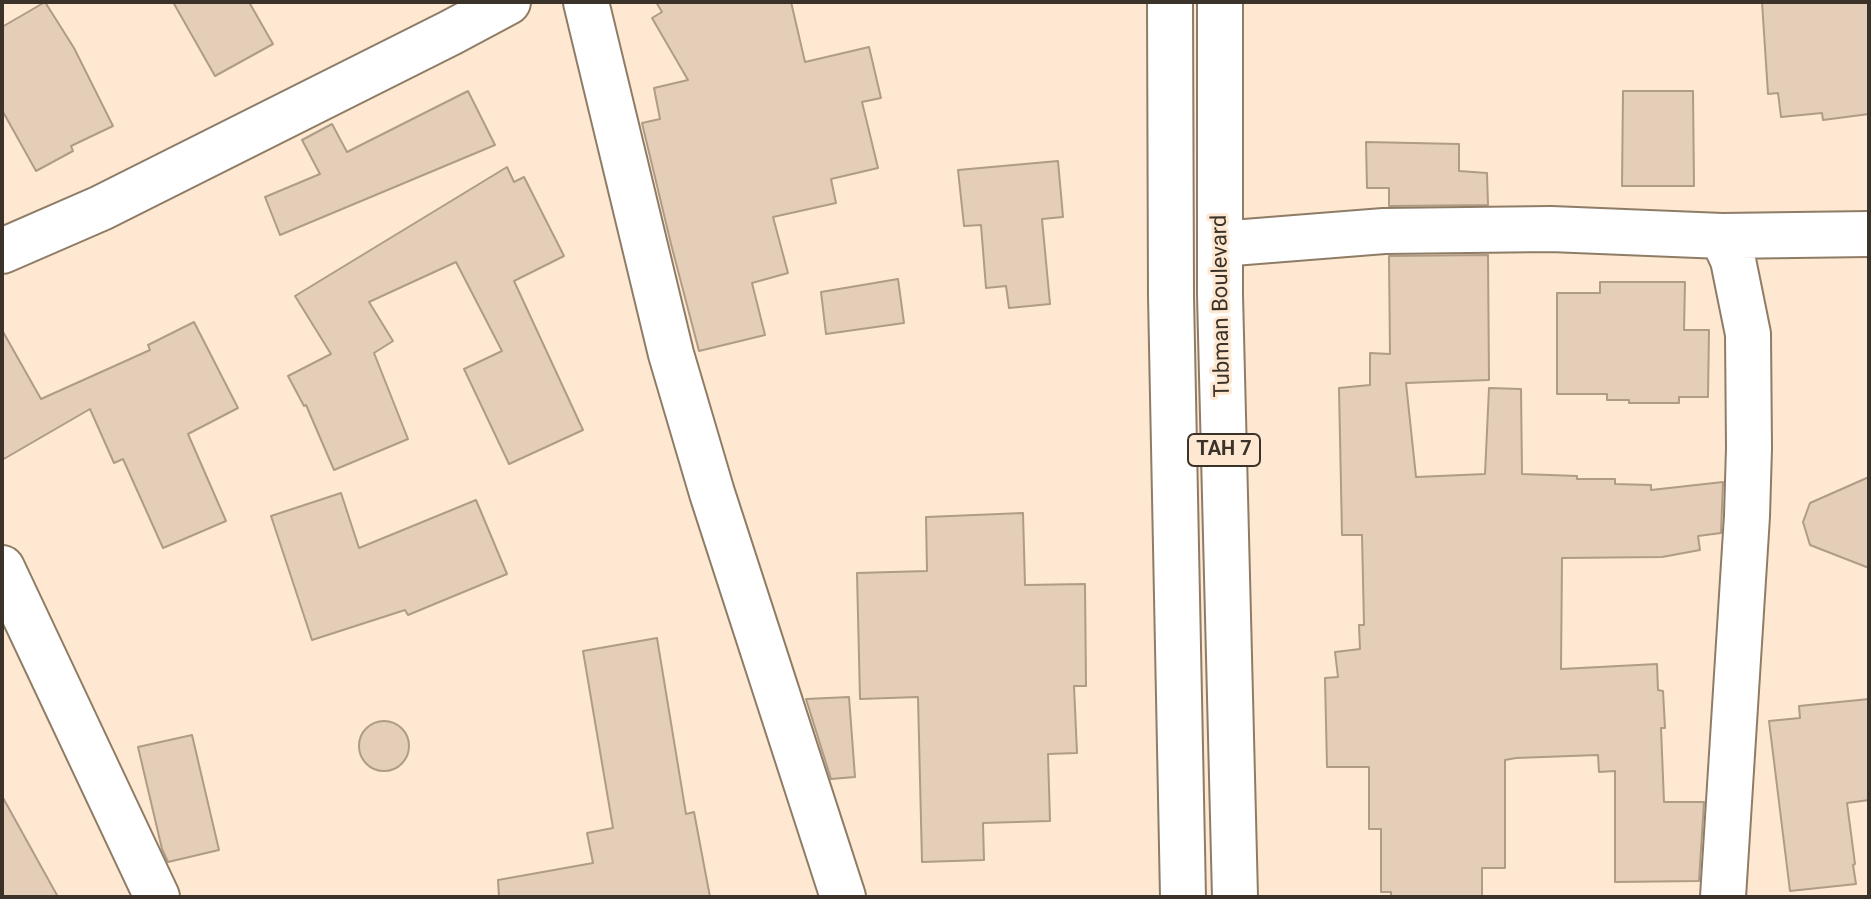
<!DOCTYPE html>
<style>
body{margin:0}
#map{position:relative;width:1871px;height:899px;overflow:hidden;background:#fee8d1;font-family:Roboto,sans-serif}
canvas{display:block}
.frame{position:absolute;inset:0;border:4px solid #3b332a;pointer-events:none}
</style>
<div id="map">
<canvas width="1871" height="899"></canvas>
<div class="frame"></div>
</div>
<script>
const ctx = document.querySelector('canvas').getContext('2d');
ctx.lineJoin = 'round';
function fill(path, color) {
  ctx.fillStyle = color;
  ctx.fill(path, 'evenodd');
}
function strokePath(path, color, width, dash) {
  ctx.strokeStyle = color;
  ctx.lineWidth = width;
  ctx.lineCap = dash ? 'butt' : 'round';
  ctx.setLineDash(dash || []);
  ctx.stroke(path);
}
function write(font, color, halo, rows, align = 'center') {
  ctx.font = font + ' Roboto,sans-serif';
  ctx.lineWidth = 6;
  ctx.setLineDash([]);
  ctx.textBaseline = 'middle';
  ctx.strokeStyle = halo;
  ctx.fillStyle = color;
  for (const [text, x, y, turn = 0] of rows) {
    ctx.save();
    ctx.translate(x, y);
    ctx.rotate((+turn || 0) * Math.PI / 180);
    ctx.textAlign = isNaN(turn) ? turn : align;
    if (halo) ctx.strokeText(text, 0, 0);
    ctx.fillText(text, 0, 0);
    ctx.restore();
  }
}
const building = new Path2D(`
 M 45,2 L 74,48 L 113,126 L 71,146 L 73,151 L 36,171 L 2,110 L 2,27 Z
 M 173,2 L 249,2 L 273,44 L 215,76 Z
 M 656,2 L 791,2 L 805,62 L 869,47 L 881,98 L 862,102 L 878,168 L 831,179 L 836,203 L 773,217 L 788,273 L 752,283 L 765,335 L 699,351 L 671,244 L 642,123 L 660,119 L 654,88 L 688,80 L 652,18 L 662,12 Z
 M 1762,2 L 1869,2 L 1869,114 L 1823,120 L 1822,113 L 1781,117 L 1778,93 L 1768,94 Z
 M 468,91 L 495,145 L 280,235 L 265,197 L 320,174 L 302,140 L 332,124 L 347,152 Z
 M 1623,91 L 1693,91 L 1694,186 L 1622,186 Z
 M 1366,142 L 1459,144 L 1459,171 L 1487,173 L 1488,205 L 1389,206 L 1389,188 L 1367,188 Z
 M 1058,161 L 1063,217 L 1042,219 L 1050,304 L 1009,308 L 1006,286 L 986,288 L 981,225 L 964,226 L 958,170 Z
 M 507,167 L 514,182 L 524,177 L 564,256 L 514,281 L 583,430 L 509,464 L 464,369 L 502,351 L 456,262 L 369,302 L 393,341 L 374,353 L 408,439 L 334,470 L 306,405 L 304,406 L 288,376 L 331,354 L 295,296 Z
 M 1488,255 L 1489,380 L 1406,383 L 1416,477 L 1485,474 L 1489,388 L 1521,389 L 1522,474 L 1577,476 L 1577,479 L 1615,479 L 1615,484 L 1651,485 L 1651,490 L 1723,482 L 1721,533 L 1698,536 L 1700,550 L 1662,557 L 1562,558 L 1561,669 L 1657,664 L 1658,690 L 1663,691 L 1665,728 L 1661,728 L 1664,802 L 1704,802 L 1699,881 L 1615,882 L 1615,771 L 1599,772 L 1598,755 L 1516,758 L 1505,760 L 1505,868 L 1482,868 L 1482,897 L 1391,897 L 1391,892 L 1381,892 L 1381,829 L 1369,829 L 1369,767 L 1327,767 L 1325,678 L 1338,677 L 1335,652 L 1360,649 L 1359,625 L 1364,625 L 1362,535 L 1342,535 L 1339,388 L 1370,385 L 1370,353 L 1390,354 L 1389,256 Z
 M 898,279 L 904,323 L 826,334 L 821,292 Z
 M 1600,282 L 1685,282 L 1684,330 L 1709,330 L 1708,397 L 1679,397 L 1679,403 L 1629,403 L 1629,400 L 1607,400 L 1607,394 L 1557,394 L 1557,293 L 1600,293 Z
 M 194,322 L 238,408 L 188,434 L 226,521 L 163,548 L 123,459 L 114,463 L 90,409 L 2,460 L 2,330 L 41,399 L 150,350 L 148,345 Z
 M 1869,477 L 1869,568 L 1810,545 L 1803,522 L 1810,503 Z
 M 341,493 L 359,548 L 476,500 L 507,574 L 408,615 L 405,610 L 312,640 L 271,516 Z
 M 1023,513 L 1025,585 L 1085,584 L 1086,686 L 1074,686 L 1077,753 L 1048,754 L 1050,821 L 983,823 L 984,860 L 922,862 L 918,697 L 860,699 L 857,573 L 927,571 L 926,517 Z
 M 657,638 L 686,814 L 694,812 L 710,897 L 499,897 L 498,880 L 593,863 L 587,833 L 613,828 L 583,651 Z
 M 849,697 L 855,777 L 831,779 L 806,699 Z
 M 1869,699 L 1869,800 L 1847,803 L 1855,864 L 1853,865 L 1856,884 L 1790,891 L 1769,721 L 1800,718 L 1799,706 Z
 M359 746a25 25 0 1 1 50 0a25 25 0 1 1-50 0Z
 M 192,735 L 219,850 L 168,862 L 162,849 L 138,747 Z
 M 2,796 L 58,897 L 2,897 Z`);
fill(building, '#e4ceb8');
strokePath(building, '#af9b86', 2);
const street = new Path2D(`
 M 586,2 L 671,354 L 712,493 L 843,897
 M 1722,236 L 1733,260 L 1748,334 L 1749,448 L 1747,516 L 1723,897
 M 1220,244 L 1384,231 L 1551,229 L 1722,236 L 1869,234
 M 2,251 L 101,208 L 450,33 L 508,2
 M 2,568 L 157,897`);
const highway = new Path2D(`
 M 1170,2 L 1171,296 L 1183,897
 M 1220,2 L 1220,295 L 1235,897`);
strokePath(street, '#8f7c67', 48);
strokePath(highway, '#8f7c67', 48);
strokePath(street, '#fff', 44);
strokePath(highway, '#fff', 44);
for (const [x, y, w] of [
 [1224,450,72]
]) {
  const box = new Path2D();
  box.roundRect(x - w / 2, y - 16, w, 32, 6);
  ctx.fillStyle = '#fee8d1';
  ctx.fill(box);
  strokePath(box, '#3b332a', 2);
}
write('bold 20px', '#3b332a', null, [
 ["TAH 7",1224,450]
]);
write('22px', '#3b332a', '#fee8d1', [
 ["Tubman Boulevard",1222,306,-91]
]);
</script>
